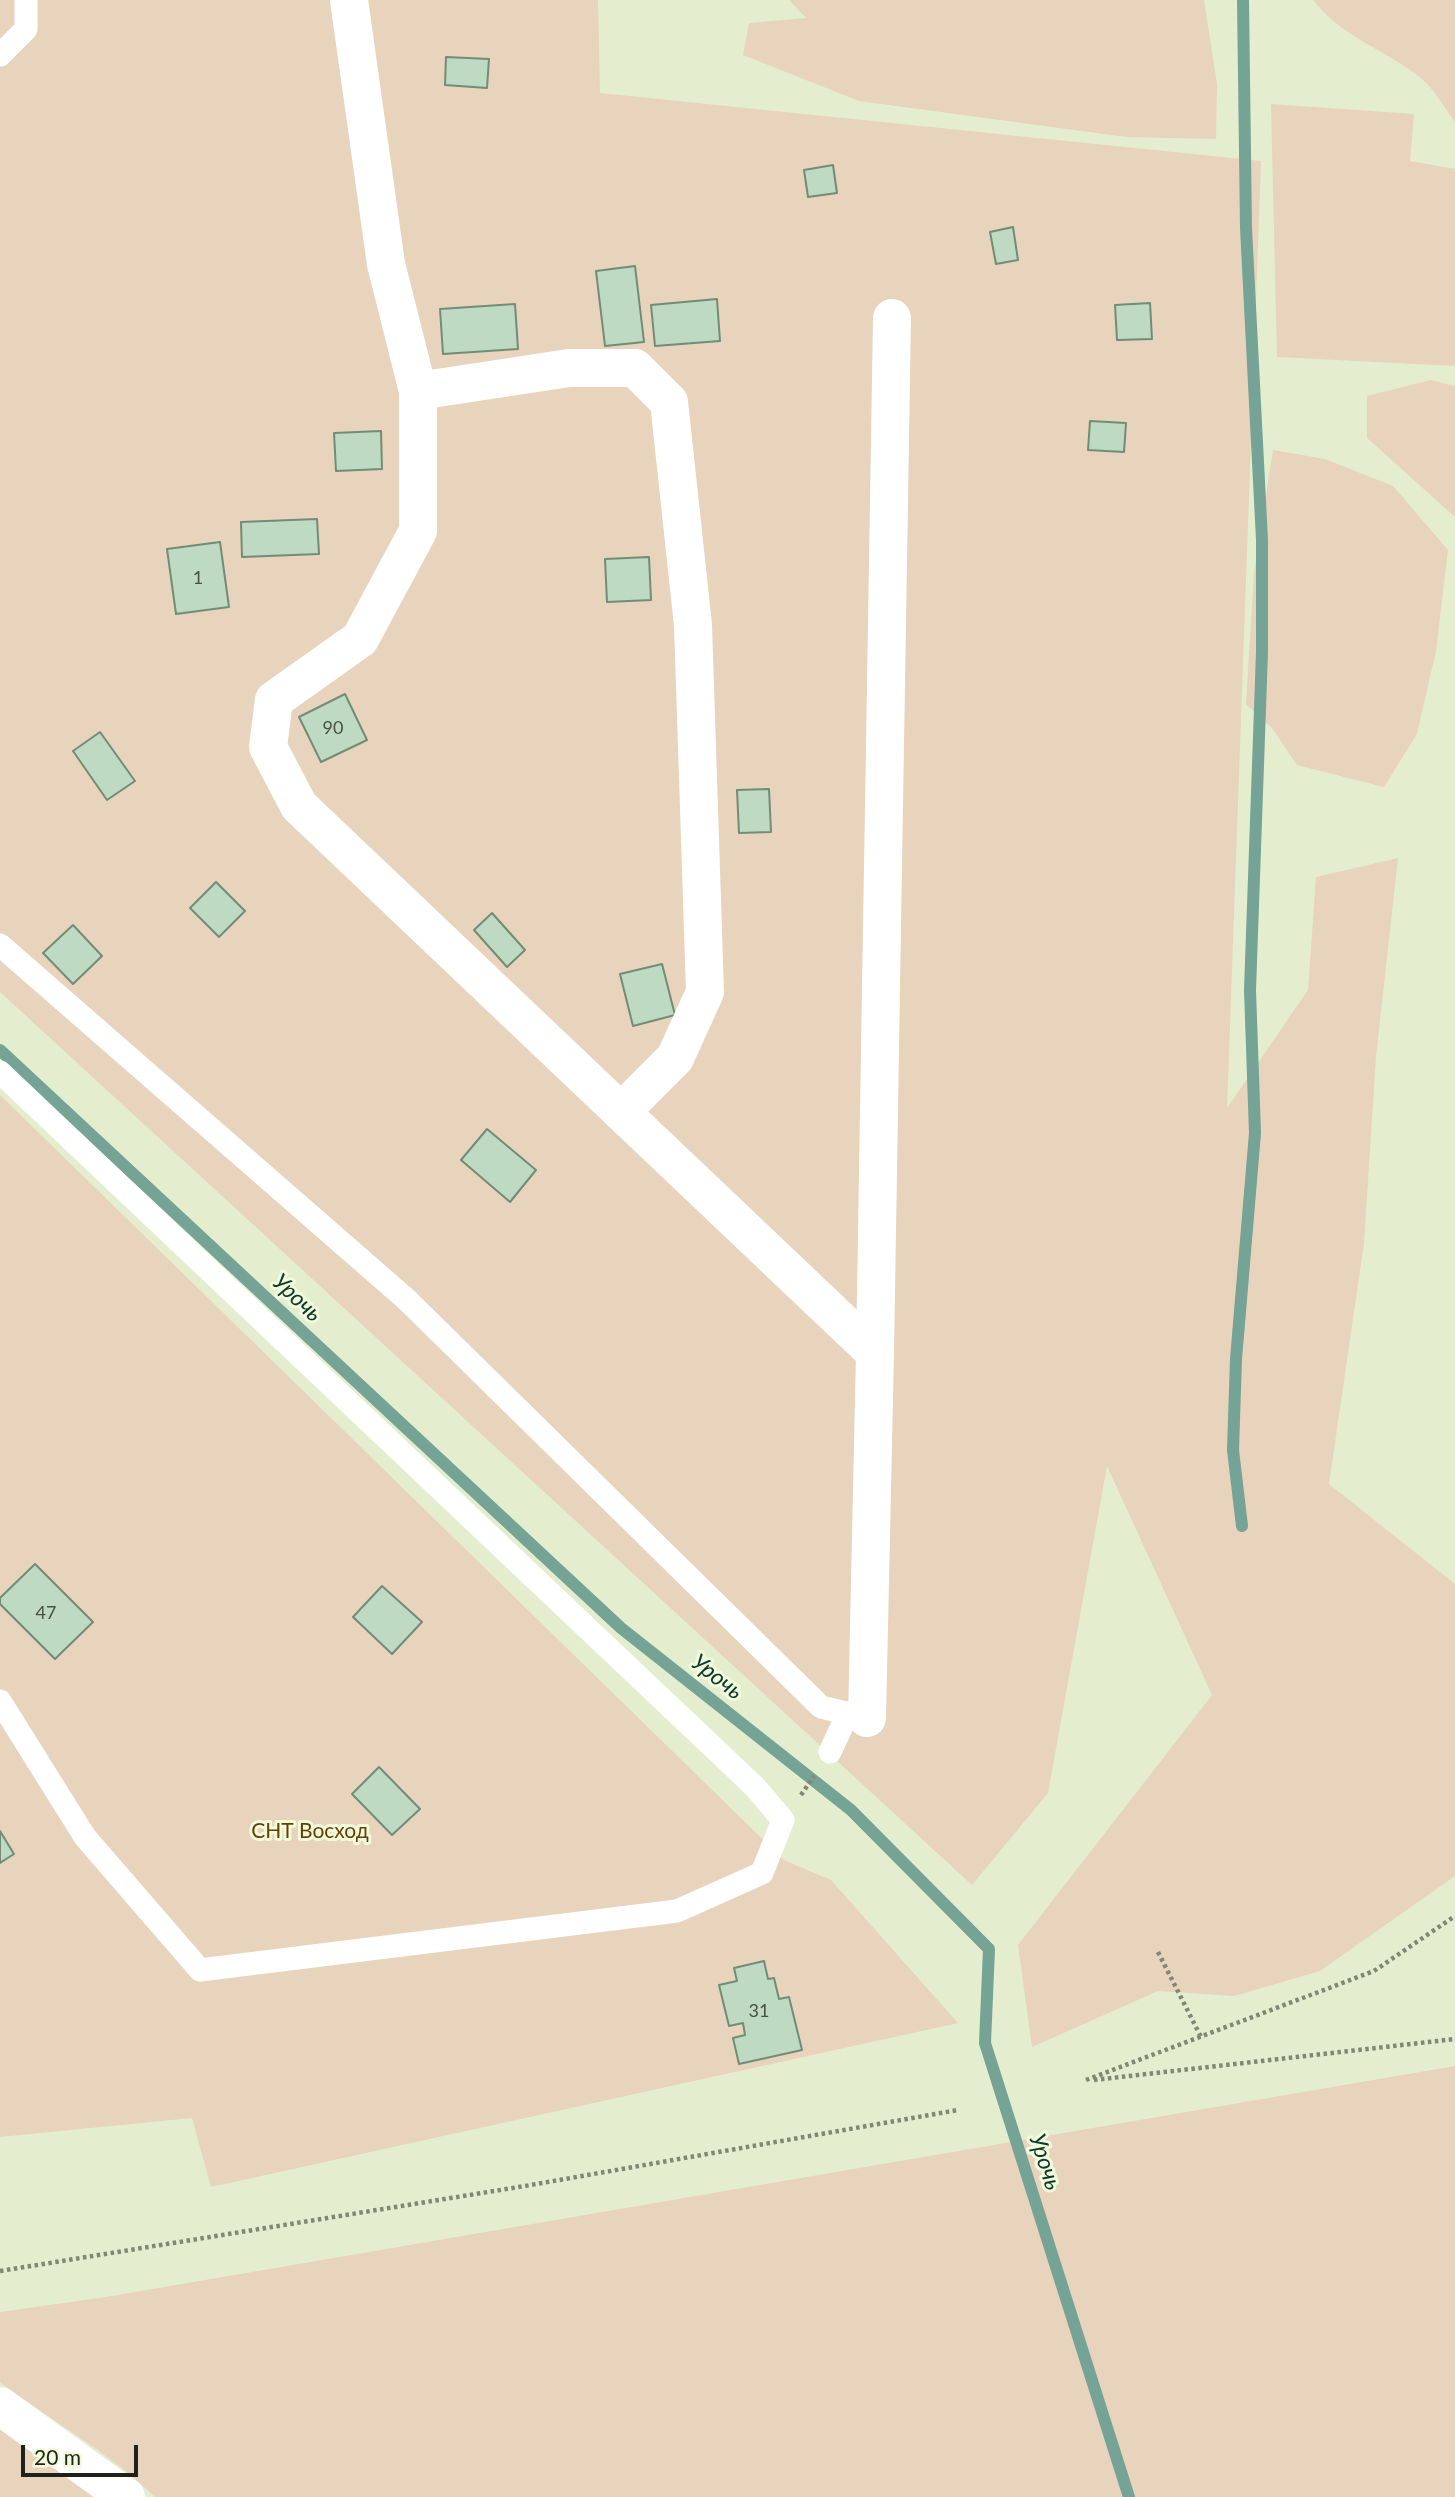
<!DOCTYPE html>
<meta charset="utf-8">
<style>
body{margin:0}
#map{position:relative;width:1455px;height:2497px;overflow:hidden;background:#e4eece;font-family:Lato,sans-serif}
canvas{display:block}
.scale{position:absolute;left:21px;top:2445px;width:117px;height:32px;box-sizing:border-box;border:4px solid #1f2317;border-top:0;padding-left:9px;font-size:21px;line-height:24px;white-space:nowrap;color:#1f2317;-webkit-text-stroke:5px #f1fbdb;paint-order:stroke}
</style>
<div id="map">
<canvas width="1455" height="2497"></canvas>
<div class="scale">20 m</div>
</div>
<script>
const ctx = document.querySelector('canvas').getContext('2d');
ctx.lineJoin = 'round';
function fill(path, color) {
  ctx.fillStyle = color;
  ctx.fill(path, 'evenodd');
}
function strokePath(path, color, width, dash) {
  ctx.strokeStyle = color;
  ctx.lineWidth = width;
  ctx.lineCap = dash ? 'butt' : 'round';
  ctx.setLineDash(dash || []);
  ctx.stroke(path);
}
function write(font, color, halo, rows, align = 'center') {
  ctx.font = font + ' Lato,sans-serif';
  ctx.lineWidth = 6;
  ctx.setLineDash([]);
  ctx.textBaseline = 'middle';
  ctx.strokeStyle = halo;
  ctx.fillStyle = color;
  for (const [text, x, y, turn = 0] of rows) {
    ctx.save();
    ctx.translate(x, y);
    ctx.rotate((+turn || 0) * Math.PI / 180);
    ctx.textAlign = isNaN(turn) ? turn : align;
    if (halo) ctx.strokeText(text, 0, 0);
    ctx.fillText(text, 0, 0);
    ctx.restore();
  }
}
fill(new Path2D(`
 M 0,0 L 598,0 L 600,93 L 1261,161 L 1227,1108 L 1308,990 L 1316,877 L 1398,858 L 1376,1057 L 1364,1243 L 1329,1484 L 1455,1584 L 1455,1876 L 1320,1971 L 1234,1996 L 1158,1991 L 1032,2047 L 1018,1945 L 1212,1695 L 1107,1466 L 1048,1793 L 972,1885 L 0,992 Z
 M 789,0 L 1204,0 L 1217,84 L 1216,139 L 1126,137 L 859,101 L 743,55 L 749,23 L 806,18 Z
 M 1313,0 L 1455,0 L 1455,122 C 1445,109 1435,90 1422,79 C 1387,50 1342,38 1313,0 Z
 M 1271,104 L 1414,114 L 1410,161 L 1455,169 L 1455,366 L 1277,357 Z
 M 1431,380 L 1455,386 L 1455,517 L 1367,438 L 1367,396 Z
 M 1273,450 L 1325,459 L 1393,486 L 1448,550 L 1436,651 L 1417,734 L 1384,787 L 1297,765 L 1272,728 L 1246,704 L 1254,573 Z
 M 0,1095 L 784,1860 L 831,1880 L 958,2023 L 211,2187 L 192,2118 L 0,2137 Z
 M 1455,2066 L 1455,2497 L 155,2497 C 109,2452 51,2421 0,2382 L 0,2312 L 106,2297 Z
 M 0,2425 L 96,2497 L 0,2497 Z`), '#e8d3bc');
strokePath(new Path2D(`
 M 0,1050 L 621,1628 L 851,1810 L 989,1949 L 985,2043 L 1129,2497
 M 1242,1526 L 1233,1450 L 1236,1359 L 1255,1133 L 1250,990 L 1262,652 L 1262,540 L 1246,228 L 1243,0`), '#75a396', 12);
const building = new Path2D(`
 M 446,57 L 489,59 L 487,88 L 445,85 Z
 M 833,165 L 837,193 L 808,197 L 804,170 Z
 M 1013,227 L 1018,260 L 996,264 L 990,232 Z
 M 635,266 L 644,342 L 605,346 L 596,271 Z
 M 717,299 L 720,341 L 655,346 L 651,305 Z
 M 1150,303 L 1152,339 L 1117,340 L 1115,305 Z
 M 515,304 L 518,349 L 443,354 L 440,309 Z
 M 1090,421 L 1126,423 L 1124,452 L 1088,450 Z
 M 381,431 L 382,469 L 336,471 L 334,433 Z
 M 317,519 L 319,554 L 242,557 L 241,522 Z
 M 220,542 L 229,607 L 176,614 L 167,549 Z
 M 649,557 L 651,600 L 607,602 L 605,559 Z
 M 345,694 L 367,740 L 321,762 L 299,717 Z
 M 100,732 L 135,781 L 107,800 L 73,751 Z
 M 769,789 L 771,832 L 739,833 L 737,790 Z
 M 216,882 L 245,911 L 219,937 L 190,908 Z
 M 492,913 L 525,950 L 507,967 L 474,930 Z
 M 73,925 L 102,956 L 73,984 L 43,953 Z
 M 662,964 L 675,1015 L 633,1026 L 620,974 Z
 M 487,1129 L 536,1170 L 510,1202 L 461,1160 Z
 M 35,1564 L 93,1622 L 55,1659 L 0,1604 L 0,1598 Z
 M 382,1586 L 422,1622 L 392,1654 L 353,1617 Z
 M 379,1767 L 420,1809 L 392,1835 L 352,1794 Z
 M 0,1831 L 14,1854 L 0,1863 Z
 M 764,1961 L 768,1979 L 774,1978 L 779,1999 L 789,1997 L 802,2050 L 739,2064 L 733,2038 L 745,2035 L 743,2023 L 729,2026 L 719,1985 L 737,1981 L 734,1968 Z`);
fill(building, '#bfdac2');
strokePath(building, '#728c75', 2);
strokePath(new Path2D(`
 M 801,1795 L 814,1776
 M 1158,1952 L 1201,2037
 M 1086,2080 L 1374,1971 L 1455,1916
 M 1094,2080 L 1455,2039
 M 0,2271 L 525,2186 L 958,2110`), '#818772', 4.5, [3.5, 3.5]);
strokePath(new Path2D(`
 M 0,55 L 26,29 L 26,0
 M 0,945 L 406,1299 L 821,1707 L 867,1718
 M 0,1072 L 755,1787 L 783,1820 L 762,1873 L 677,1911 L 200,1970 L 85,1837 L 0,1701
 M 830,1752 L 848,1713`), '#fff', 23);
strokePath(new Path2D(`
 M 349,0 L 386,264 L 418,391 L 418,531 L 360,639 L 274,700 L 268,747 L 299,806 L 875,1353 L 867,1718
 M 418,391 L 569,368 L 635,368 L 669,402 L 693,625 L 705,992 L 675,1058 L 621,1112
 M 875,1353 L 892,318`), '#fff', 38);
strokePath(new Path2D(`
 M 0,2406 L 126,2497`), '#fff', 38);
write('18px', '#475142', null, [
 ["1",198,578],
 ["90",333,728],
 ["47",46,1613],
 ["31",759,2011]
]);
write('21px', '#663f07', '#f1fbdb', [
 ["СНТ Восход",310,1831]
]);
write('italic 23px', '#0c382e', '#f1fbdb', [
 ["Урочь",297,1298,43],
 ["Урочь",717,1677,38],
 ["Урочь",1045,2162,72]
]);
</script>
